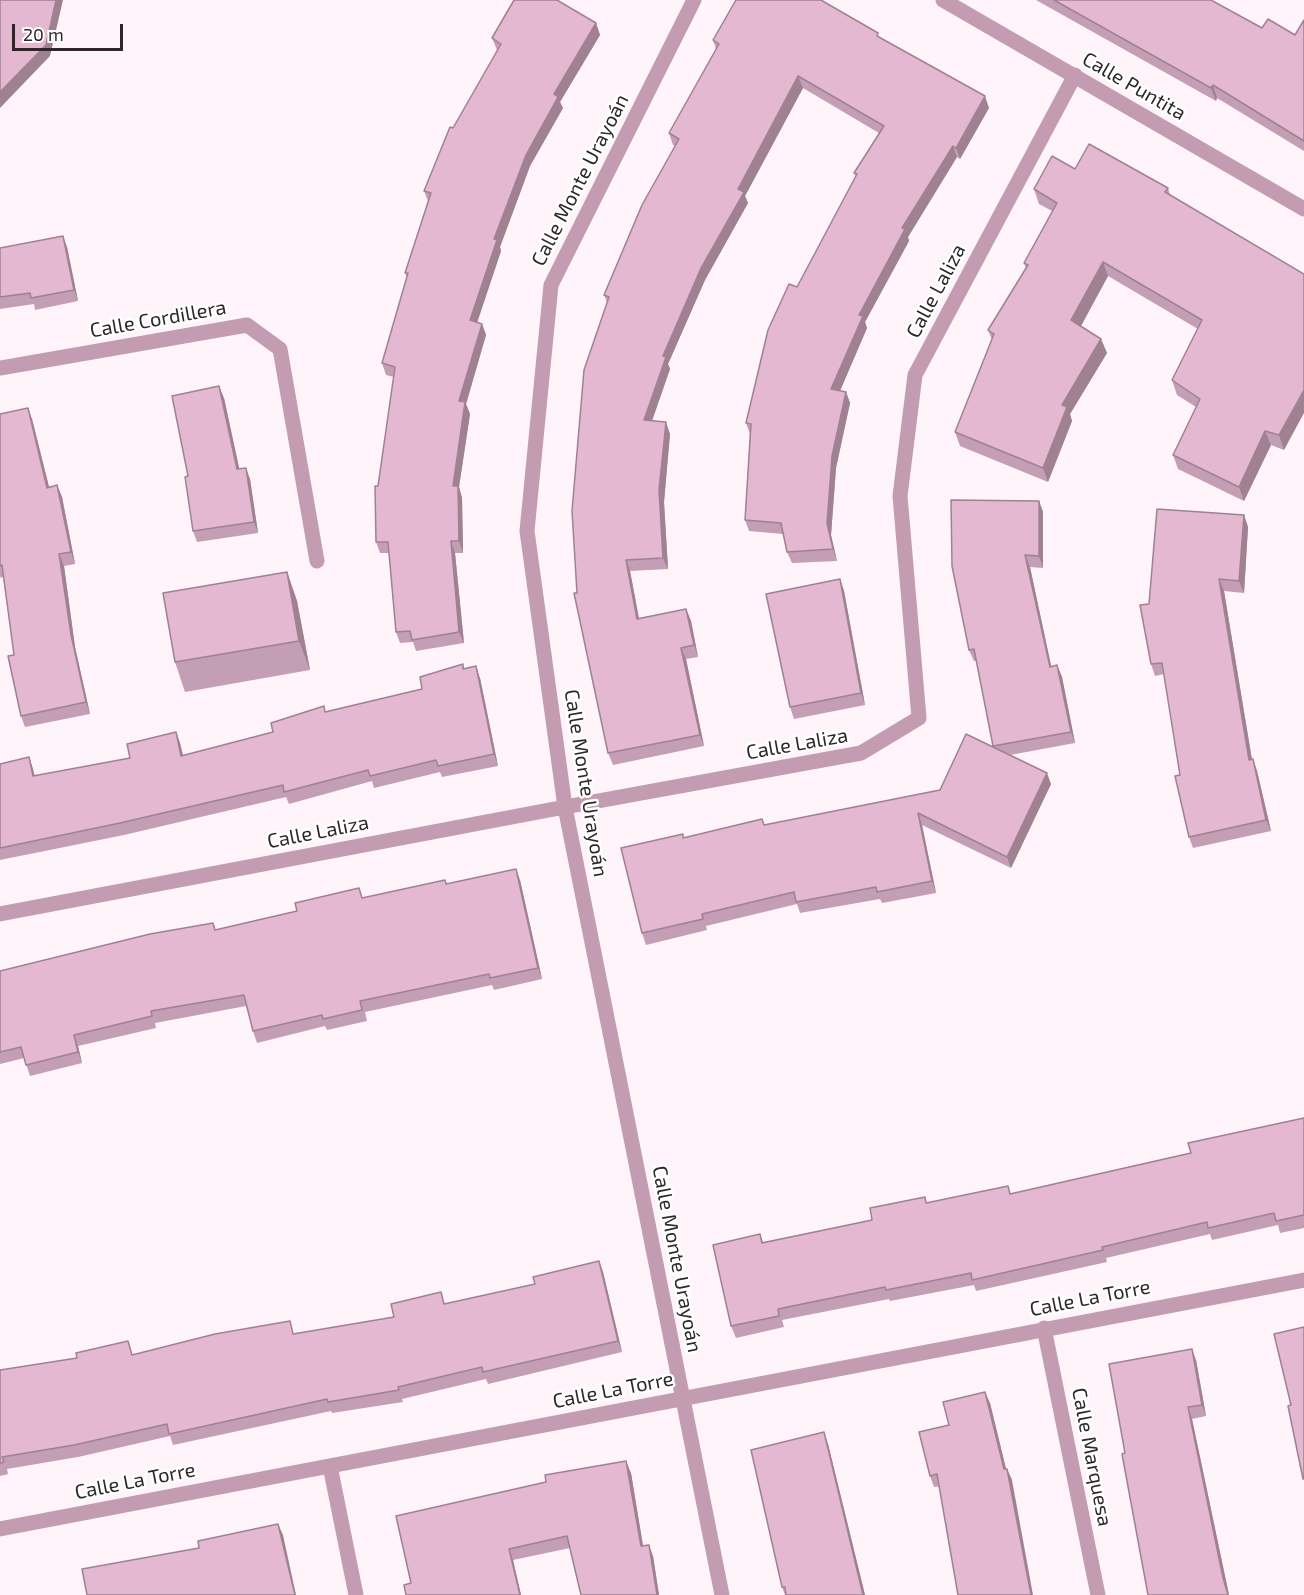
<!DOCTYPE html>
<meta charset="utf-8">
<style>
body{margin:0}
#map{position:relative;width:1304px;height:1595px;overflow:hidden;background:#fff4fa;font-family:"Exo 2",sans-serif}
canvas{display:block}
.scale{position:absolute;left:12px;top:24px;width:111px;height:27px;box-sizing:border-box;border:3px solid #2c282a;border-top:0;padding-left:8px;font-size:18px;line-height:21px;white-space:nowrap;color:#2c282a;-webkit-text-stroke:4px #fff;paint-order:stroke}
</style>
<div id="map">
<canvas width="1304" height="1595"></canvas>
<div class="scale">20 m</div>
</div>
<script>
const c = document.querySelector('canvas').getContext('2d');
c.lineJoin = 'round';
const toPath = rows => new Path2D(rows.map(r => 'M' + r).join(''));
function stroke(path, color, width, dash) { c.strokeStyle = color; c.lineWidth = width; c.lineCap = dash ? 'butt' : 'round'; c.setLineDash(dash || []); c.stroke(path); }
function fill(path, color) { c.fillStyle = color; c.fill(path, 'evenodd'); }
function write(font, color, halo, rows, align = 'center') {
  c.font = font + ' "Exo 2",sans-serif'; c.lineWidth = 5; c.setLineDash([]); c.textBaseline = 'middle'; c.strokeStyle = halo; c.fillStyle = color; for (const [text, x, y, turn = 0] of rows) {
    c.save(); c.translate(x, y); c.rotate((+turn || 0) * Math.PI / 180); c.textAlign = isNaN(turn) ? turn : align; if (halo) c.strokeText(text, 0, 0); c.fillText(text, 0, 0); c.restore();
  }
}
stroke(toPath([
 [694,0,551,285,527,531,565,807,722,1595],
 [943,0,1304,209],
 [0,368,247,325,280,349,317,561],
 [0,914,565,807,861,753,919,718,900,496,915,375,1075,75],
 [1044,1328,1098,1595],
 [330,1466,356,1595],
 [0,1529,1304,1280]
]), '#c39cb2', 15);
fill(toPath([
 [1036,0,1211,0,1262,28,1295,35,1304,20,1304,151,1217,98,1216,101],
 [596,23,600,35,560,102,563,108,530,166,500,247,501,251,477,322,482,324,486,335,466,404,470,414,459,487,462,498,463,553,455,553,464,643,416,651,413,642,400,643,396,632,389,553,380,553,376,542,378,486,394,377,386,375,382,363,407,277,405,273,428,201,424,191,497,50,492,38],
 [879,37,989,108,960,159,957,157,908,237,909,241,865,322,867,328,840,391,846,392,850,403,836,468,831,535,837,561,792,563,787,552,783,534,749,531,745,520,750,434,746,423,797,287,856,177,854,173,879,133,803,88,745,196,748,203,705,280,668,364,670,369,652,421,670,434,664,502,668,569,630,571,639,618,686,609,691,621,698,657,686,659,704,746,613,765,608,753,577,593,607,302,604,295,675,146,673,145,669,133,716,49,713,40],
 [1075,169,1168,188,1170,195,1304,274,1284,450,1271,445,1244,501,1178,469,1173,455,1196,407,1177,395,1172,380,1198,329,1108,276,1081,326,1101,339,1107,353,1070,414,1072,421,1048,482,960,446,955,432,992,340,988,330,1026,268,1024,263,1052,211,1039,204,1034,189],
 [67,247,78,301,35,310,34,304,0,309,0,248],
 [224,398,239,469,250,479,258,533,197,542,193,531,188,476],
 [0,414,32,419,49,487,57,485,62,497,75,564,64,566,75,647,90,714,25,727,21,716,14,655,3,577,1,578,0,576],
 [1039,501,1043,512,1043,568,1030,567,1051,667,1057,665,1062,677,1075,743,1010,755,1051,784,1011,868,922,825,936,893,882,903,880,899,800,913,797,904,706,926,707,930,646,945,642,933,684,838,764,825,940,790,994,748,976,661,974,661,969,650],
 [1244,515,1248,527,1244,593,1224,591,1252,760,1253,759,1257,771,1271,831,1193,848,1189,837,1164,674,1155,676,1151,664,1149,604],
 [287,572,297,601,310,670,185,692,175,662],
 [840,579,844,591,865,705,794,719,790,707],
 [463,664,464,668,480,678,498,766,442,777,440,772,374,788,372,781,289,804,286,797,124,835,0,860,0,764,29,757,35,776,130,758,176,732,180,743,183,756,273,732,326,712,422,689],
 [520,880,542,979,494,990,492,985,365,1012,367,1021,327,1030,325,1026,257,1043,253,1031,246,1006,155,1023,156,1028,78,1046,82,1063,30,1076,24,1058,0,1064,0,971,216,930,363,898,447,884],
 [1304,1118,1304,1228,1280,1233,1278,1225,1212,1240,1210,1234,1106,1258,1107,1262,976,1291,974,1285,890,1301,889,1299,782,1320,784,1327,736,1338,731,1326,760,1234,763,1242,872,1220,925,1197,927,1203,1011,1194,1191,1153],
 [599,1261,603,1272,622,1352,488,1384,486,1379,402,1399,403,1402,332,1413,331,1411,173,1445,170,1436,78,1457,7,1469,8,1474,0,1476,0,1370,133,1355,294,1334,394,1317,445,1304,535,1284],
 [1196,1360,1206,1416,1192,1419,1229,1595,1148,1595,1125,1453],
 [990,1403,1006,1469,1007,1469,1012,1480,934,1487,930,1476,949,1425],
 [828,1444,865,1595,785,1595,782,1587],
 [631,1473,643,1546,653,1556,659,1595,581,1595,570,1548,513,1560,521,1595,406,1595]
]), '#c49eb4');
fill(toPath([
 [56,0,63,0,50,56,0,108,0,92],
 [596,23,600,35,560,102,563,108,530,166,500,247,501,251,474,332,470,320,494,239,526,155,554,94],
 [798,76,803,88,745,196,748,203,705,280,668,364,670,369,648,432,644,420,663,356,701,268,738,189],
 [1213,85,1217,98,1216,101,1211,88],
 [985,96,989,108,960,159,956,148],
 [953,146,957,157,908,237,909,241,865,322,867,328,836,400,831,389,859,315,902,228],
 [63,236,67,247,78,301,74,290],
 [1103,262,1108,276,1076,335,1071,320],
 [482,324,486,335,466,404,470,414,459,487,462,498,463,553,459,541,453,486,459,401],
 [1101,339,1107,353,1070,414,1072,421,1048,482,1043,468,1062,405],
 [219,386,224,398,242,481,237,469],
 [1304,390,1304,413,1284,450,1279,435],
 [846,392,850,403,836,468,831,535,837,561,833,549,827,523,832,456],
 [28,408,32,419,52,499,47,488],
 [666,422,670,434,664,502,668,569,663,558,659,490],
 [1265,431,1271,445,1244,501,1239,487],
 [246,468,250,479,258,533,254,522],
 [57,485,62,497,75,564,71,552],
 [1039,501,1043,512,1043,568,1039,556],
 [1244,515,1248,527,1244,593,1239,581],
 [451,541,455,553,464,643,459,632],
 [59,554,64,566,75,647,90,714,86,702,71,635],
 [1025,555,1030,567,1054,679,1050,667],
 [626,560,630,571,641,630,637,619],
 [287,572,297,601,310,670,299,641],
 [840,579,844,591,865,705,861,693],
 [1219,579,1224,591,1254,772,1249,760],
 [686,609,691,621,698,657,694,645],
 [681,648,686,659,704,746,700,735],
 [1057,665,1062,677,1075,743,1071,732],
 [476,666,480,678,498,766,494,754],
 [176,732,180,743,186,768,181,756],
 [29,757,33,769,37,788,33,776],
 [1253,759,1257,771,1271,831,1266,820],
 [1047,773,1051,784,1011,868,1007,857],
 [918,813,922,825,936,893,932,881],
 [516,869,520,880,542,979,538,968],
 [74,1035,78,1046,82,1063,78,1052],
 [599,1261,603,1272,622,1352,618,1341],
 [1192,1349,1196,1360,1206,1416,1202,1405],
 [985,1392,990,1403,1009,1481,1004,1469],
 [1188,1407,1192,1419,1229,1595,1223,1578],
 [824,1432,828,1444,865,1595,863,1595],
 [626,1461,631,1473,645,1558,641,1546],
 [1007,1469,1012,1480,1033,1595,1031,1595],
 [278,1524,283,1535,296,1595,295,1595],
 [649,1545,653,1556,659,1595,657,1595],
 [509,1549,513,1560,521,1595,520,1595]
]), '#a08192');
const building = toPath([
 [0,0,56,0,46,45,0,92,0,0],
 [514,0,557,0,596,23,554,94,558,97,526,155,494,239,497,240,470,320,482,324,459,401,465,402,453,486,458,486,459,541,451,541,459,632,412,640,410,631,396,632,388,542,376,542,375,486,378,486,395,367,382,363,408,273,405,273,431,193,424,191,450,127,453,128,501,44,492,38,514,0],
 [736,0,821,0,878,33,877,36,985,96,956,148,953,146,902,228,905,229,859,315,863,316,831,389,846,392,832,456,827,523,833,549,787,552,781,523,745,520,751,424,746,423,768,330,789,284,797,287,857,174,854,173,884,126,798,76,738,189,744,192,701,268,663,356,666,357,644,420,666,422,659,490,663,558,626,560,637,619,686,609,694,645,681,648,700,735,608,753,574,593,577,593,572,511,584,370,609,297,604,295,642,205,679,139,669,133,719,44,713,40,736,0],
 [1054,0,1211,0,1262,28,1268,19,1295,35,1304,20,1304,141,1213,85,1211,88,1054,0],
 [1089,144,1168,188,1165,192,1304,274,1304,390,1279,435,1265,431,1239,487,1173,455,1200,399,1172,380,1202,320,1103,262,1071,320,1101,339,1062,405,1067,407,1043,468,955,432,994,334,988,330,1028,265,1024,263,1057,203,1034,189,1052,156,1075,169,1089,144],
 [63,236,74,290,31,298,30,293,0,297,0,248,63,236],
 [219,386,237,469,246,468,254,522,193,531,185,477,188,476,172,396,219,386],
 [28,408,47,488,57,485,71,552,59,554,71,635,86,702,21,716,8,656,14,655,2,565,0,566,0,414,28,408],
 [951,500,1039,501,1039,556,1025,555,1050,667,1057,665,1071,732,993,746,974,649,969,650,952,566,951,500],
 [1157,509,1244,515,1239,581,1219,579,1249,760,1253,759,1266,820,1189,837,1175,776,1180,775,1162,663,1151,664,1140,605,1149,604,1157,509],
 [287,572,299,641,175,662,163,593,287,572],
 [840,579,861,693,790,707,766,594,840,579],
 [463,664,463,669,476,666,494,754,438,766,436,760,370,776,368,770,284,792,283,785,120,823,0,848,0,764,29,757,33,776,130,758,127,744,176,732,181,756,273,732,271,723,324,706,325,712,422,689,420,677,463,664],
 [966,734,1047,773,1007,857,918,813,932,881,877,892,876,887,796,902,794,892,702,914,703,919,642,933,621,848,683,834,683,838,762,819,764,825,940,790,966,734],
 [516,869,538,968,490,978,489,974,360,1001,362,1010,323,1019,322,1015,253,1031,244,995,151,1011,152,1016,74,1035,78,1052,26,1065,21,1047,0,1052,0,971,150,934,213,923,215,930,297,911,295,903,359,888,362,898,445,880,446,884,516,869],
 [1304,1118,1304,1215,1276,1221,1274,1213,1208,1228,1207,1222,1102,1247,1103,1250,972,1280,971,1273,886,1290,885,1287,778,1309,779,1316,731,1326,713,1245,760,1234,762,1243,872,1220,870,1208,925,1197,926,1203,1008,1186,1010,1194,1191,1153,1188,1143,1304,1118],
 [599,1261,618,1341,483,1372,482,1367,398,1387,399,1390,328,1402,327,1399,169,1434,167,1424,74,1445,2,1457,4,1462,0,1463,0,1370,77,1358,76,1353,128,1341,132,1355,215,1334,290,1321,293,1334,394,1317,391,1304,441,1292,444,1304,535,1284,533,1277,599,1261],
 [1304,1327,1304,1479,1303,1479,1288,1406,1291,1405,1274,1334,1304,1327],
 [1192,1349,1202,1405,1188,1407,1223,1578,1228,1595,1148,1595,1122,1454,1125,1453,1109,1364,1192,1349],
 [985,1392,1004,1469,1007,1469,1031,1595,958,1595,937,1474,930,1476,919,1432,949,1425,943,1402,985,1392],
 [824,1432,863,1595,786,1595,785,1587,782,1587,751,1450,824,1432],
 [626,1461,641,1546,649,1545,657,1595,581,1595,567,1536,509,1549,520,1595,406,1595,404,1585,411,1583,396,1516,546,1482,545,1475,626,1461],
 [278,1524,295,1595,87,1595,82,1569,199,1548,198,1541,278,1524]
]);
fill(building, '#e4b8d1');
stroke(building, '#a08192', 1.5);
write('20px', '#2c282a', '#fff', [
 ["Calle Puntita",1134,86,30],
 ["Calle Monte Urayoán",580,180,-63],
 ["Calle Laliza",936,291,-62],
 ["Calle Cordillera",158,319,-10],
 ["Calle Laliza",797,744,-10],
 ["Calle Monte Urayoán",586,783,81],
 ["Calle Laliza",318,832,-11],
 ["Calle Monte Urayoán",677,1259,79],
 ["Calle La Torre",1090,1298,-11],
 ["Calle La Torre",613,1390,-11],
 ["Calle Marquesa",1092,1457,79],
 ["Calle La Torre",135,1481,-11]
]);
</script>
